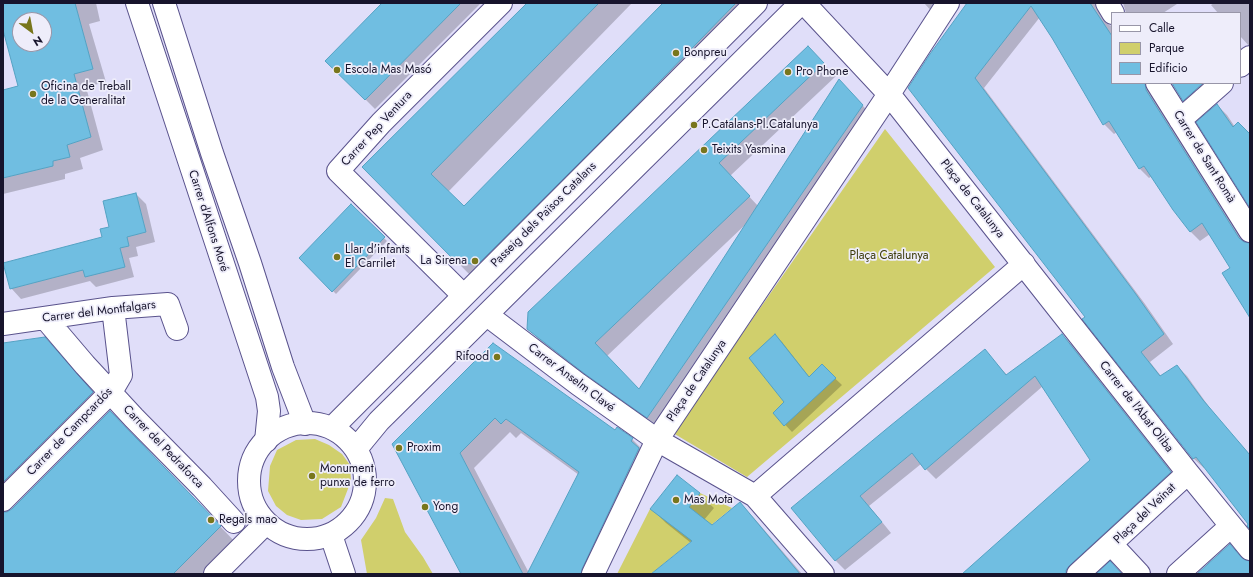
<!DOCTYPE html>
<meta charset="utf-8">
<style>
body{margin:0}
#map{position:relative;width:1253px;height:577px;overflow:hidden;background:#e0def9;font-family:Jost,sans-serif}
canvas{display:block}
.frame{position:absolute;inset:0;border:4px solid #17142c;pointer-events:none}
.legend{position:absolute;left:1111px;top:12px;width:130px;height:72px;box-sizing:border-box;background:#eeedfa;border:1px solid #9896a8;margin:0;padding:5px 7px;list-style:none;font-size:12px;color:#17142c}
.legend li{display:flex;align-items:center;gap:8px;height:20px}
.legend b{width:20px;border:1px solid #9896a8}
.north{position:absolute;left:12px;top:12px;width:40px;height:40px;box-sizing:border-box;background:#eeedfa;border:1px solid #9896a8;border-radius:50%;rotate:148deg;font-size:11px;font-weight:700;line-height:16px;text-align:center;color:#17142c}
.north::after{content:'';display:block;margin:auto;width:14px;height:18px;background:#78761c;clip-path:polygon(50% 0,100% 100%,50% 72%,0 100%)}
</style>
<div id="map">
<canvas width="1253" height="577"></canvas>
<div class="frame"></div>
<ul class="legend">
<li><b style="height:5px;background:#fff"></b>Calle</li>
<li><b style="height:11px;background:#d0cf6c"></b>Parque</li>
<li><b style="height:11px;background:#70bee1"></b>Edificio</li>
</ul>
<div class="north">N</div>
</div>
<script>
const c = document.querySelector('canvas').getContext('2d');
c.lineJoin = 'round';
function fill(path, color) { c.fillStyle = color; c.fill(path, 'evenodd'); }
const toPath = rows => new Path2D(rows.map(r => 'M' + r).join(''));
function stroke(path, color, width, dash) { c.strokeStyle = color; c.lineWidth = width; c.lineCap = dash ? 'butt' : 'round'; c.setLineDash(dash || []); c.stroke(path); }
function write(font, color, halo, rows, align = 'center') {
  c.font = font + ' Jost,sans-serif'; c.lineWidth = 3.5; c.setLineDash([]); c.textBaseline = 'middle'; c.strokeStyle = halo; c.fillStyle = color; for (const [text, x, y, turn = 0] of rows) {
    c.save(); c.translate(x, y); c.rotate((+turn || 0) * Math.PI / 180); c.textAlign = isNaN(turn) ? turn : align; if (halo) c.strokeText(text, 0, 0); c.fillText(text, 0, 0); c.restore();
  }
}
fill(toPath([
 [885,129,995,267,747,477,673,433],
 [315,439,329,445,342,454,350,465,351,481,341,507,322,519,301,520,287,515,276,506,268,491,270,466,277,450,296,440],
 [700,493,732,508,651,574,617,574,650,509,689,507],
 [385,498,393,499,405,532,423,557,433,574,367,574,361,540,376,518]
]), '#d0cf6c');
fill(toPath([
 [3,3,96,3,100,21,89,24,106,82,86,87,103,150,80,158,83,169,65,174,65,179,3,194,3,91,19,86,3,26],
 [20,20,44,20,44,44,20,44],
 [383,3,481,3,375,109,327,61],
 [529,3,632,3,448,192,464,208,664,3,759,3,759,14,641,135,495,282,473,278,363,167],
 [924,3,944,3,935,15],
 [968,3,1109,3,1106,20,1109,25,1112,26,1112,83,1159,83,1156,100,1246,243,1250,244,1250,312,1232,268,1210,234,1200,241,1190,231,1152,176,1149,178,1140,169,1117,132,1114,134,1104,124,1040,17,984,88,1145,304,1173,344,1150,362,1161,376,1177,366,1187,376,1212,411,1250,455,1250,528,1250,524,1205,467,1204,468,1194,459,1084,319,1087,317,909,88],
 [1123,3,1176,3,1177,4,1163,13,1126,13],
 [1214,3,1250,3,1250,47,1240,36,1240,13,1218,13,1211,5],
 [820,60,836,76,730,176,758,206,851,93,875,119,660,429,599,386,540,341,528,328],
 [746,224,639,390,607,356],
 [1173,83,1206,83,1193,110,1184,100],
 [1217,105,1227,115,1235,127,1250,135,1250,206],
 [136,194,146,204,155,242,136,247,138,256,129,258,134,277,96,287,90,281,21,299,11,288,103,238],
 [351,206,387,241,336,294,300,258],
 [775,335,782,342,810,378,822,366,842,385,792,432,774,413,785,402],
 [1062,335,1072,345,1180,482,1080,574,963,574,1092,460,1043,386,936,479,921,464,869,506,891,533,845,570,836,561,792,508,985,351,1007,375],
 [44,338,61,355,109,410,11,508,9,512,127,429,237,544,207,574,3,574,3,344],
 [493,344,615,432,617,428,632,439,647,454,601,574,462,574,393,444],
 [510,432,516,438,521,433,579,475,529,573,474,468],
 [699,494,714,508,704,520,712,526,740,503,754,518,802,574,653,574,691,543,666,523,652,509]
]), '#0003');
const building = toPath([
 [3,3,75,3,93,69,74,74,91,137,67,145,70,157,53,161,53,166,3,178,3,90,18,86,3,30,3,3],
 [20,20,44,20,44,44,20,44,20,20],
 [382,3,461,3,365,100,325,61,382,3],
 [527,3,599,3,431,174,464,206,663,3,736,3,624,118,477,265,455,261,362,167,527,3],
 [967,3,1090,3,1112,36,1112,83,1145,83,1146,90,1239,238,1244,242,1250,243,1250,318,1222,273,1230,268,1202,223,1190,232,1173,210,1144,166,1139,169,1109,121,1103,125,1052,38,1031,6,975,78,1135,293,1164,334,1141,352,1160,376,1177,365,1203,400,1250,455,1250,529,1247,526,1248,524,1196,457,1193,459,1082,319,1085,317,908,88,930,54,967,3],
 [808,46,824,63,719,163,750,196,595,343,639,389,839,79,863,105,647,418,585,374,527,329,528,312,808,46],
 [1172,83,1203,83,1183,101,1172,83],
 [1217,104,1233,127,1238,122,1250,134,1250,208,1196,122,1217,104],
 [136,193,146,232,127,237,129,246,120,248,125,267,85,277,83,270,10,289,3,263,102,237,100,229,109,227,103,201,136,193],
 [351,204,385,237,332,292,299,258,351,204],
 [775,334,809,377,822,364,836,378,784,426,773,413,784,402,749,358,775,334],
 [1062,334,1171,472,1070,565,1066,570,1066,574,962,574,1090,460,1035,376,925,470,912,453,860,496,882,522,835,561,791,508,890,426,985,349,1006,375,1062,334],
 [45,337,93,392,3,482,3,343,45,337],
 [493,343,615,430,617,427,633,438,631,441,639,448,582,569,581,574,527,574,579,472,506,419,501,424,495,418,460,453,523,574,461,574,392,444,493,343],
 [110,411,221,526,173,574,3,574,3,512,7,512,12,509,110,411],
 [677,475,700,493,689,507,712,525,740,502,800,574,651,574,692,541,650,509,677,475],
 [1230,544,1241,557,1245,560,1250,561,1250,574,1197,574,1230,544],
 [1110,561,1122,574,1096,574,1110,561]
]);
fill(building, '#70bee1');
stroke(building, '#54a2c3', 1);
const minor = toPath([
 [137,3,267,397,269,411,266,441],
 [164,3,212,153,250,263,283,367,305,424],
 [804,3,889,94,1188,473,1250,549],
 [948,3,889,94,657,440,755,496,1024,264],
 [1107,3,1113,13],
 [1240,66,1250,57],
 [1157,83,1250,231],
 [1180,120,1222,83],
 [463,295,338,171,381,123,501,3],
 [487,315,578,384,657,440,593,574],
 [45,318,85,365,134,418,202,487,234,522],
 [3,324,113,308,168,304,177,329],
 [755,496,823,574],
 [3,500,111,392,121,375,113,308],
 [331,535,344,574],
 [1111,544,1139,574],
 [1078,574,1188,473],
 [1178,574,1231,526]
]);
const major = toPath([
 '249 481a58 58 0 1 1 116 0a58 58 0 1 1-116 0Z',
 [332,428,756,3],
 [356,449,379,421,801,3],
 [215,574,266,523]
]);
stroke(minor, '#5a538d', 24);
stroke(major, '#5a538d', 24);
stroke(minor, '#fff', 22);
stroke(major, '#fff', 22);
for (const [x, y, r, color] of [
 [676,53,4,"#78761c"],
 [337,70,4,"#78761c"],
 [788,72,4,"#78761c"],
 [33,94,4,"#78761c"],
 [694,125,4,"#78761c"],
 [704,150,4,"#78761c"],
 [337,257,4,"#78761c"],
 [475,261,4,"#78761c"],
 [497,357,4,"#78761c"],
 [399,448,4,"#78761c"],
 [312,476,4,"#78761c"],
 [676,500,4,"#78761c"],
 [425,507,4,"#78761c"],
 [211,520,4,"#78761c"]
]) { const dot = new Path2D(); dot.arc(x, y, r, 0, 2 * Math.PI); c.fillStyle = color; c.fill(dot); stroke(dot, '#eeedfa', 1.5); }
write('12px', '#17142c', '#eeedfa', [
 ["Bonpreu",684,53],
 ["Escola Mas Masó",345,70],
 ["Pro Phone",796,72],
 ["Oficina de Treball",41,87],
 ["de la Generalitat",41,101],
 ["P.Catalans-Pl.Catalunya",702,125],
 ["Teixits Yasmina",712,150],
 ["Llar d'infants",345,250],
 ["El Carrilet",345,264],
 ["La Sirena",467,261,"right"],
 ["Rifood",489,357,"right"],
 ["Proxim",407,448],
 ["Monument",320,469],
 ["punxa de ferro",320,483],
 ["Mas Mota",684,500],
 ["Yong",433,507],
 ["Regals mao",219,520]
], 'left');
write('12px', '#17142c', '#eeedfa', [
 ["Carrer Pep Ventura",377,129,-47],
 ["Carrer de Sant Romà",1204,157,58],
 ["Plaça de Catalunya",972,199,52],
 ["Passeig dels Països Catalans",544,215,-45],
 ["Carrer d'Alfons Moré",208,221,72],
 ["Carrer del Montfalgars",99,312,-7],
 ["Carrer Anselm Clavé",571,378,37],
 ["Plaça de Catalunya",697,381,-56],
 ["Carrer de l'Abat Oliba",1136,407,52],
 ["Carrer de Campcardós",70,432,-46],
 ["Carrer del Pedraforca",163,447,46],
 ["Plaça del Veïnat",1145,514,-44]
]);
write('12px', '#3c3b0a', '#eeedfa', [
 ["Plaça Catalunya",889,256]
]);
</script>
